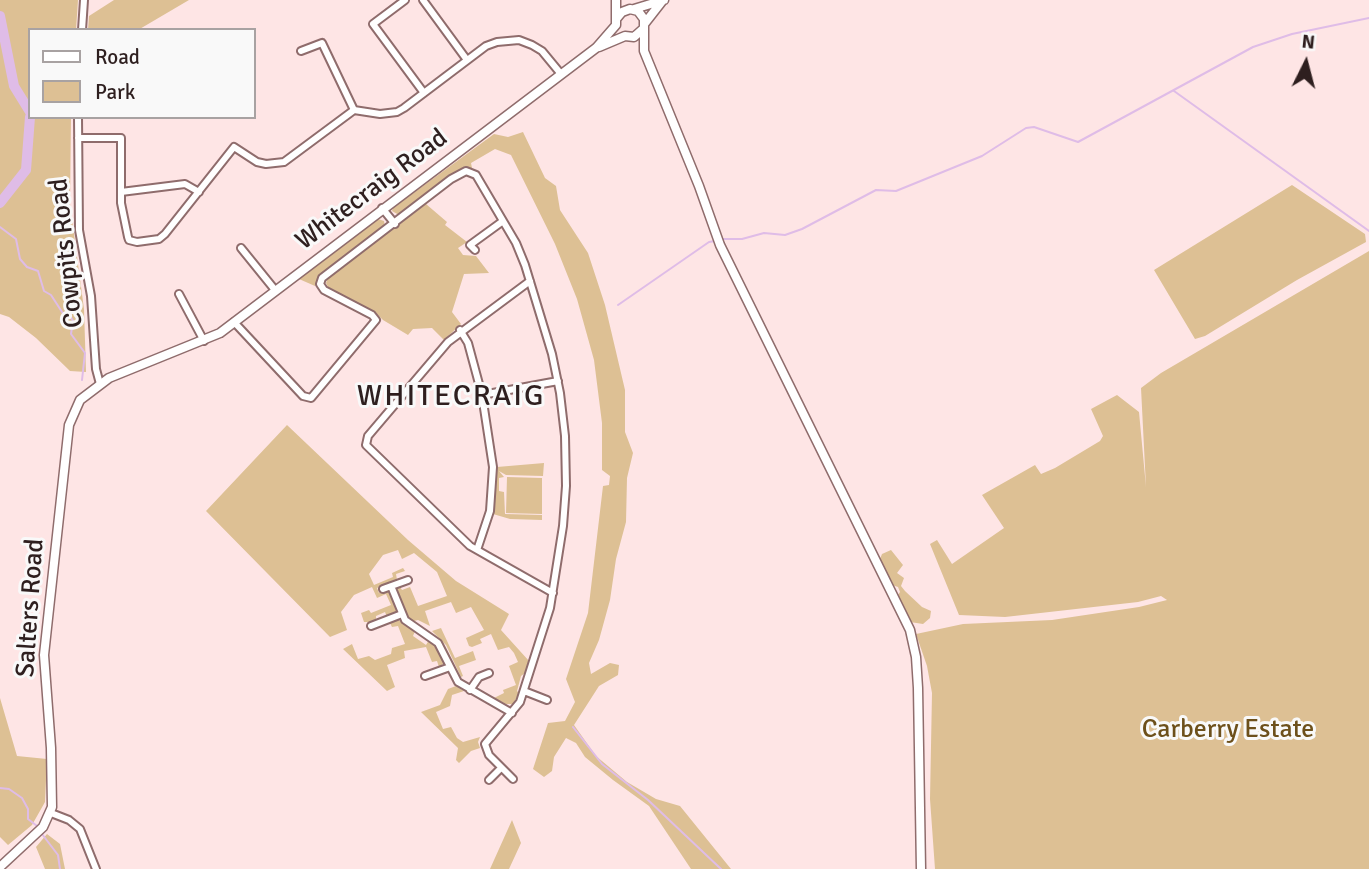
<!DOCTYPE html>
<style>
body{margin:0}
#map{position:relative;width:1369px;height:869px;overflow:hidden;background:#fee5e5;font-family:Signika,sans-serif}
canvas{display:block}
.legend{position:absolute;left:28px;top:28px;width:228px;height:91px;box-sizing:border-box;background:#f9f9f9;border:2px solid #a8a2a2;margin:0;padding:9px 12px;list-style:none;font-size:21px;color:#2e1f1f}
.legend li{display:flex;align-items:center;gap:14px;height:35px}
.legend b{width:35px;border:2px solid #a8a2a2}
.north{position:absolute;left:1271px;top:28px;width:70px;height:70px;-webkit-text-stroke:5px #f9f9f9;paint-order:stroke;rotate:6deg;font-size:19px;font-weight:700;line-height:28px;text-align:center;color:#2e1f1f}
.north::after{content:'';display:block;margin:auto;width:24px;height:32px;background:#2e1f1f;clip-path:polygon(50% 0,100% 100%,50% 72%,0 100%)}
</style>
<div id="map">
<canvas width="1369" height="869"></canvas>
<ul class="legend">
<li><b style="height:9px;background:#fff"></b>Road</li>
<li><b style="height:19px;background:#ddc094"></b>Park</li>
</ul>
<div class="north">N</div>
</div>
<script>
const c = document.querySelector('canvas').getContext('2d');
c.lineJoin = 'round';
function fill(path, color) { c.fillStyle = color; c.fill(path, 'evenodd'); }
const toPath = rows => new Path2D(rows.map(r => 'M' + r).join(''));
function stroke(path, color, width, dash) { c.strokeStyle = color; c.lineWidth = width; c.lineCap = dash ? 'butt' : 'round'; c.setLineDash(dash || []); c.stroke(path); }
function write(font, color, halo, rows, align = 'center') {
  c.font = font + ' Signika,sans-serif'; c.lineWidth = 6; c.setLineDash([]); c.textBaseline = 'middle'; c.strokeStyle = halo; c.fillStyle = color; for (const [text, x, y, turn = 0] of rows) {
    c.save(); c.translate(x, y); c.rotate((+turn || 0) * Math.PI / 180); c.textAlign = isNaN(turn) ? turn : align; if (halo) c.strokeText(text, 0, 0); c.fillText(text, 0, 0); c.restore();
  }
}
fill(toPath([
 [0,0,78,0,76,30,30,30,30,117,71,117,70,204,84,309,86,372,70,371,36,338,9,317,0,314],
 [114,0,189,0,138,30,88,30,89,16],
 [523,132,545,178,556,186,560,210,588,253,605,305,625,390,625,432,633,453,627,478,626,522,616,559,610,600,599,640,589,663,591,674,610,663,619,665,618,675,599,686,574,725,596,756,627,782,656,799,680,806,731,869,691,869,649,806,613,780,585,757,576,743,566,738,554,757,552,771,544,777,533,769,548,723,565,721,575,702,566,679,588,613,603,486,609,485,610,476,602,470,602,423,594,360,577,299,555,244,511,155,495,149,471,163,472,168,463,168,399,215,392,211,393,208,494,134,508,137],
 [1292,185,1365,234,1366,242,1297,280,1205,336,1195,339,1154,270],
 [426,204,447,222,445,225,467,242,458,248,463,255,476,256,489,273,464,274,452,312,461,324,444,340,432,328,413,329,408,335,383,320,375,312,328,287,326,283,328,278],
 [378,219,384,221,385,227,318,277,315,286,299,279],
 [1369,251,1369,869,935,869,930,799,932,693,927,666,916,634,963,624,1052,620,1139,607,1167,600,1161,596,1138,602,1005,617,959,615,930,544,937,540,952,564,1004,528,982,495,1035,465,1041,474,1055,468,1100,441,1103,436,1091,409,1117,395,1139,412,1146,487,1141,388,1161,373],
 [287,425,408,540,456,581,509,614,501,630,529,661,525,673,521,676,517,691,519,693,513,704,506,704,494,698,504,693,503,690,516,685,509,666,518,662,514,653,509,647,498,650,491,634,480,639,482,643,472,647,469,646,466,638,484,630,471,607,456,613,451,602,425,611,430,626,418,620,410,622,407,617,395,589,399,585,402,590,410,587,418,606,447,596,437,572,414,553,402,559,398,550,383,555,369,574,374,585,393,577,392,573,403,568,405,571,396,574,397,580,377,588,379,593,386,591,390,592,397,611,387,617,385,612,376,616,376,622,364,622,361,613,369,610,371,613,391,605,386,594,377,598,372,587,354,595,341,612,347,630,330,637,206,511],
 [544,463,543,476,506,475,499,471,504,477,499,478,499,491,504,492,505,514,542,515,542,520,510,519,493,514,497,467],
 [507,477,542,478,542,514,506,513],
 [891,550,903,565,897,573,904,578,901,586,905,591,922,607,931,611,930,618,923,624,910,622,898,595,900,592,898,587,892,585,880,559,882,554],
 [397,619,415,631,413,636,426,645,429,640,435,644,444,663,439,667,437,661,432,662,426,647,404,651,405,658,387,665,395,687,387,691,343,649,352,644,358,659,369,656,375,660,391,654,392,648,405,644,398,626,392,627,390,623],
 [441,628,455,658,473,651,476,660,459,666,463,676,461,677,446,645,432,631],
 [456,686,464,691,452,695,450,706,436,712,443,729,451,727,457,738,463,742,480,737,478,742,480,748,471,751,459,763,456,760,458,748,421,712,440,705,448,689],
 [0,698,17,756,47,759,45,802,32,825,8,845,0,837],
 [512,820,521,843,509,869,490,869],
 [47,834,60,844,65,869,45,869,36,847]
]), '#ddc094');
stroke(toPath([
 [1174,91,1369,231],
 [0,227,16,239,20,259,27,267,38,271,44,291,51,295,64,315,70,316,73,321,71,334,85,353,82,380],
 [721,239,742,239,764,233,785,235,802,229,876,190,896,191,982,156,1026,128,1034,127,1078,142,1253,47,1292,34,1369,18],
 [618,305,709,242,715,241],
 [573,727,602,764,648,800,721,869],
 [0,788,9,789,22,798,28,809,28,819,37,826],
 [42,834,58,855,60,869]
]), '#dfbce7', 2);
stroke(toPath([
 [0,16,14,86,30,112],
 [0,203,26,170,30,117]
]), '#dfbce7', 10);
const minor = toPath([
 [405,0,373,24,424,93],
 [423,0,467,60],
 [82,30,84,0],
 [301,51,322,43,354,110],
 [78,117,79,230,91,296,96,369,100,384],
 [78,138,121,138,121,203,128,237,129,240,137,242,159,239,165,234,234,147,257,162,266,164,284,162,354,110,380,114,397,112,404,108,486,46,497,42,519,40,532,45,542,51,561,74],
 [121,192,185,184,199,192],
 [382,208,395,224],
 [241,248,275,290],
 [475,250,470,245,503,221],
 [530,281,448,342,368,436,366,445,470,546,553,593],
 [179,294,204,341],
 [234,322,303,396,311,398,376,320,372,315,324,290,320,284,322,278,451,179,466,171,476,175,516,243,525,265,552,354,560,393,565,436,566,486,563,526,550,608,520,702,485,744,489,755,513,779],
 [460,330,468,343,482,395,493,467,490,511,477,550],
 [482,395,558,381],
 [391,586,405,620,438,643,458,682,512,713],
 [383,589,408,580],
 [371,626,402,614],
 [425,676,450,667],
 [470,690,479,677,489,673],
 [524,691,547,700],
 [489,780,501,768],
 [51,813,69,820,80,829,96,869]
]);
const major = toPath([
 [634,9,664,0],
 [617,18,622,12,630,9,638,11,644,19,644,51,699,186,720,245,910,630,916,657,918,688,921,869],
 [645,23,663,0],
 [599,47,625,36,634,37,643,29],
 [0,867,43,827,52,807,51,748,44,655,69,425,80,400,109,378,220,333,596,48,616,25,616,0]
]);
stroke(minor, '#8f6c6c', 10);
stroke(major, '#8f6c6c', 11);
stroke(minor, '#fff', 6);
stroke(major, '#fff', 8);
write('26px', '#2e1f1f', '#f9f9f9', [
 ["Whitecraig Road",372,190,-37],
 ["Cowpits Road",67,253,-96],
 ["Salters Road",31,608,-86]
]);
write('26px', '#6d501b', '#f9f9f9', [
 ["Carberry Estate",1228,730]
]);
c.letterSpacing = '2px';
write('30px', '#2e1f1f', '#f9f9f9', [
 ["WHITECRAIG",451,397]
]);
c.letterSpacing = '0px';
</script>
